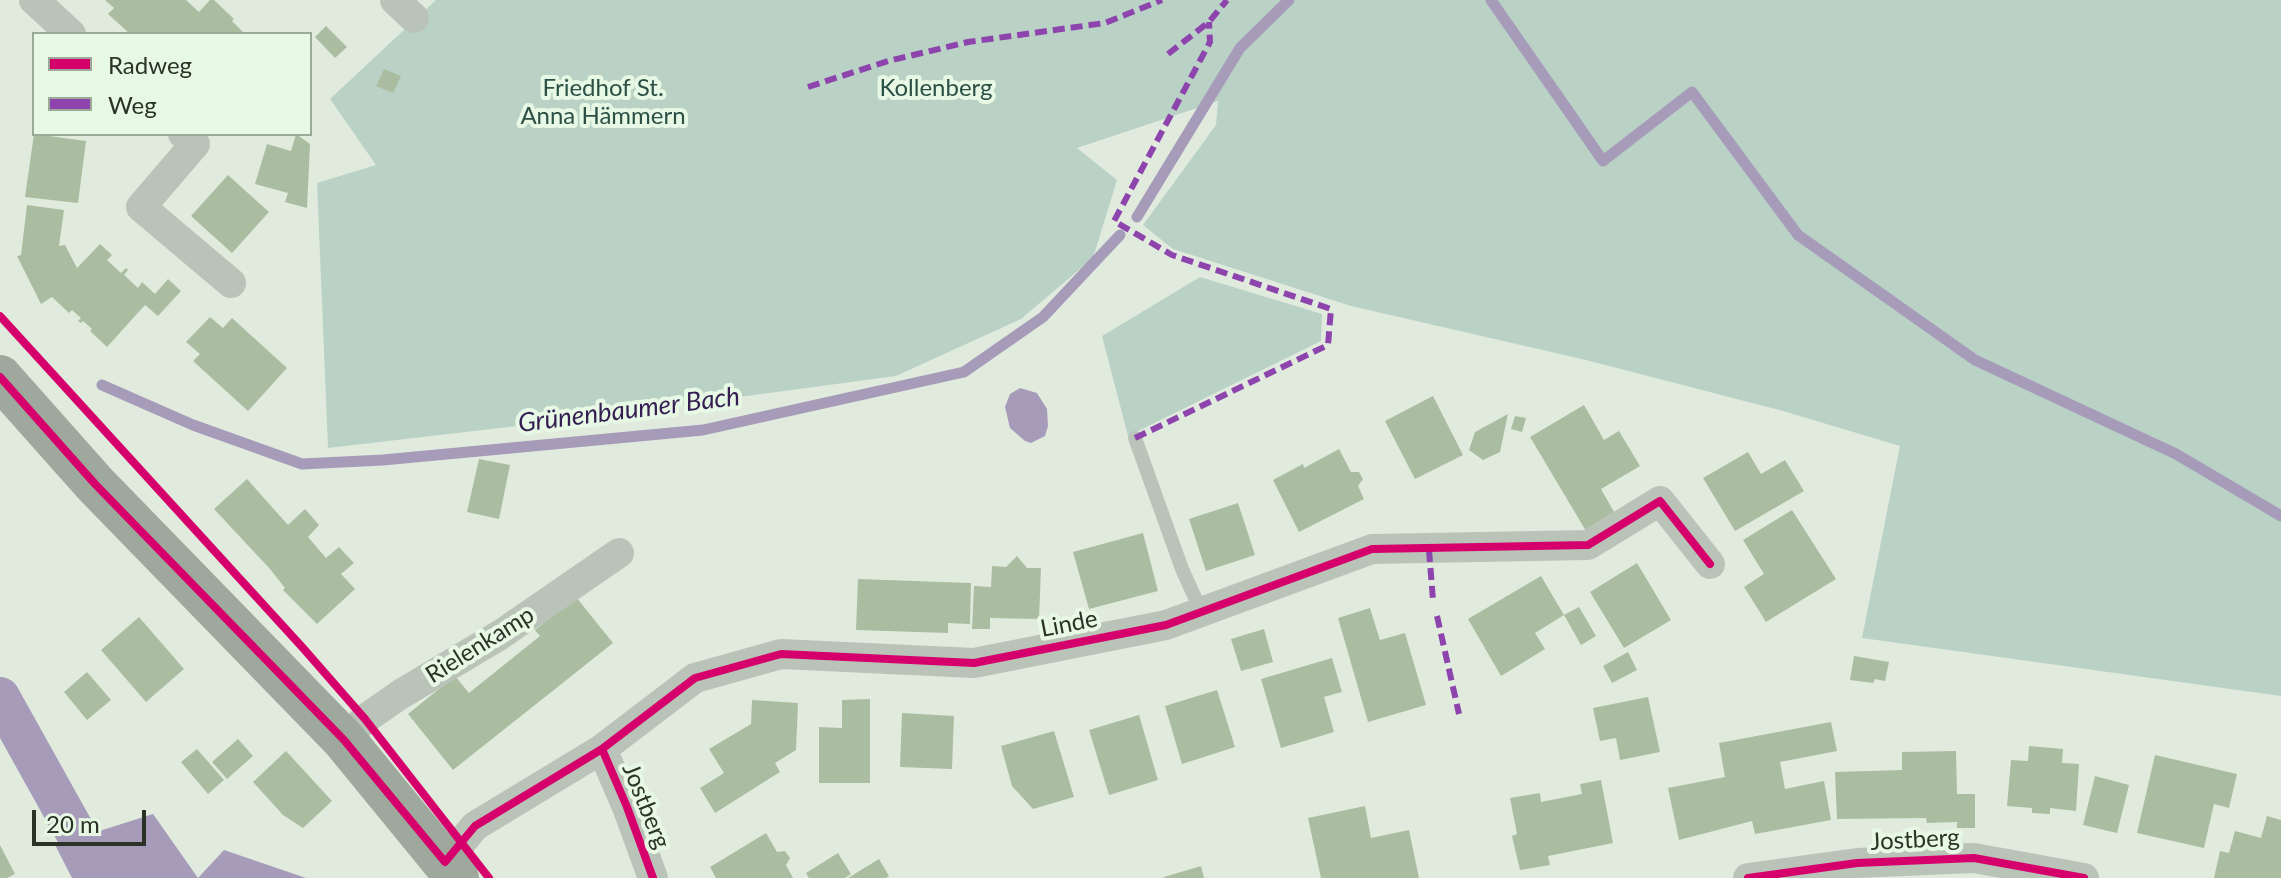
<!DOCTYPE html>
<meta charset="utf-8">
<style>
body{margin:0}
#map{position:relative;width:2281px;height:878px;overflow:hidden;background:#e0ebde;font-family:Lato,sans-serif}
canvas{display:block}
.legend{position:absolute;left:32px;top:32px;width:280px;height:104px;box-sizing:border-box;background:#e7f8e5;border:2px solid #9ca999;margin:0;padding:10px 14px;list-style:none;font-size:24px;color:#2b3326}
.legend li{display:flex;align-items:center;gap:16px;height:40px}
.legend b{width:40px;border:2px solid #9ca999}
.scale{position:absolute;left:32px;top:810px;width:114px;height:36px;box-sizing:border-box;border:4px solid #2b3326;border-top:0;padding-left:10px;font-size:24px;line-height:28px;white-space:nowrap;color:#2b3326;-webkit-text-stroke:6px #e7f8e5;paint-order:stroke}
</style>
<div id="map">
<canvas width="2281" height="878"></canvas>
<ul class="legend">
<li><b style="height:10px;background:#d6006c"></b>Radweg</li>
<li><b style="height:10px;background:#8e44ad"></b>Weg</li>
</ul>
<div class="scale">20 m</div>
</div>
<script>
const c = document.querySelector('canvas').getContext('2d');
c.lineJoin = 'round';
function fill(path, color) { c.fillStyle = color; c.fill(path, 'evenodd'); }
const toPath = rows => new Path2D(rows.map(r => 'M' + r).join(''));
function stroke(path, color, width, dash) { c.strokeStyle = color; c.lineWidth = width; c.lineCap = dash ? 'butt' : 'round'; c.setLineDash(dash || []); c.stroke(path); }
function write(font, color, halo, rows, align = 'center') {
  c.font = font + ' Lato,sans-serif'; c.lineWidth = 8; c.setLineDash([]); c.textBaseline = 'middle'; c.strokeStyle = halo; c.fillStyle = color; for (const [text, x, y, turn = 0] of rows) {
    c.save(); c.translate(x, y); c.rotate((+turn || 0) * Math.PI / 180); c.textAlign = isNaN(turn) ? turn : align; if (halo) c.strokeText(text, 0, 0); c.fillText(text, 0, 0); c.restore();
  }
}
fill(toPath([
 [436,0,2281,0,2281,696,1862,638,1900,446,1783,411,1586,360,1351,306,1173,249,1143,225,1216,125,1218,101,1077,148,1117,180,1093,258,1021,319,896,376,560,421,328,448,317,183,376,165,330,99],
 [1200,277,1322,314,1321,341,1128,436,1102,336]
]), '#bad2c6');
fill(toPath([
 [1020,388,1037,393,1047,409,1048,426,1045,436,1031,443,1025,441,1010,428,1005,407,1010,394],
 [153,814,198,878,224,850,306,878,72,878,55,845]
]), '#a69cba');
stroke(toPath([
 [1491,0,1603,161,1692,92,1798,235,1975,360,2176,454,2281,516],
 [1137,217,1240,48,1289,0],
 [102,385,193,425,302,464,383,460,703,430,964,372,1043,317,1120,235]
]), '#a69cba', 11);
stroke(toPath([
 [0,697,78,837,107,878]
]), '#a69cba', 40);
fill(toPath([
 [105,0,186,0,199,12,210,0,214,0,234,19,232,21,245,34,130,34,108,14,114,8],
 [326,26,347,47,335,58,315,37],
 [384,69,401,76,393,93,376,86],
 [34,134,86,141,78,203,25,197],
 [296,134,310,144,307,208,285,202,288,193,255,184,267,144,291,151],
 [228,175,269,212,232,253,191,216],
 [27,205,64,210,59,246,65,245,77,268,100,244,112,255,107,260,121,273,126,268,128,270,124,275,138,288,142,282,155,294,168,279,181,291,158,316,145,305,107,347,90,331,92,329,83,321,81,323,78,321,81,318,72,310,69,313,52,297,41,304,17,256,21,255],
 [210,317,223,328,232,318,287,368,248,411,193,361,200,354,186,342],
 [1433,396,1463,455,1415,479,1385,421],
 [1584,405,1604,440,1619,431,1640,466,1601,489,1618,519,1589,536,1530,437],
 [1508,414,1500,452,1483,460,1469,450,1475,432],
 [1515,416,1526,418,1522,432,1511,429],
 [1339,449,1351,472,1359,472,1363,479,1358,486,1364,499,1299,532,1273,480,1303,464,1304,468],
 [1748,452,1761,474,1785,460,1804,491,1735,531,1703,478],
 [479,459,510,465,499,519,467,512],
 [247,479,288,525,305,509,319,525,308,537,326,558,339,547,354,563,341,574,355,589,317,624,283,590,285,588,270,569,214,509],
 [1238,503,1255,555,1206,571,1189,519],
 [1792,510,1836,579,1766,622,1744,587,1764,574,1743,540],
 [1143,533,1158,591,1089,609,1073,552],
 [1017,556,1027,568,1041,568,1039,619,990,618,990,629,972,629,974,586,991,587,992,566,1006,567],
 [1637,563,1671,620,1624,648,1590,592],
 [1541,576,1564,615,1579,607,1596,636,1581,645,1564,615,1535,633,1545,649,1501,676,1468,619],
 [858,579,971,583,970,624,948,623,948,633,856,630],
 [576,597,613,643,453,770,408,714,455,676,469,693,540,636,535,630],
 [1370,608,1380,640,1405,633,1426,705,1368,722,1338,618],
 [139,617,184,669,146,702,101,650],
 [1264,629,1273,662,1241,671,1231,639],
 [1628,652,1637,670,1612,683,1603,666],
 [1854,656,1889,662,1885,681,1875,679,1873,683,1850,680],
 [1332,658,1342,692,1324,697,1334,732,1281,748,1261,679],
 [87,672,111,700,87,720,64,692],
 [1217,690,1235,747,1182,764,1165,706],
 [1648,697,1660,752,1620,760,1616,738,1600,741,1593,708],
 [870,699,870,783,819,783,819,727,842,728,842,700],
 [752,700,798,703,796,750,775,763,780,772,715,813,700,788,724,773,709,749,751,724],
 [902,713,954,716,952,769,900,767],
 [1139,715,1158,780,1109,795,1089,730],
 [1831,722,1837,751,1780,762,1785,789,1824,781,1831,820,1755,834,1752,821,1679,840,1668,788,1725,777,1719,743],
 [1054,731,1074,797,1033,809,1012,786,1001,746],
 [238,739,253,756,227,779,212,762],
 [2029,746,2063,749,2062,763,2079,764,2076,811,2050,808,2050,814,2032,813,2032,808,2007,806,2011,760,2028,761],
 [197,749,224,780,208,794,181,762],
 [286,751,332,801,303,828,283,815,253,782],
 [1956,751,1957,794,1975,794,1975,828,1957,828,1957,822,1927,823,1926,818,1837,819,1835,772,1902,770,1902,752],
 [2155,755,2237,774,2229,808,2214,804,2204,848,2137,833],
 [2095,776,2129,785,2117,833,2083,825],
 [1601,780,1613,843,1548,856,1550,865,1520,870,1512,836,1517,834,1510,798,1540,793,1541,802,1582,794,1580,784],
 [1365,806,1371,838,1409,830,1419,878,1321,878,1308,818],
 [2267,816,2281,820,2281,878,2214,878,2220,851,2229,853,2235,831,2261,838],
 [766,833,777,852,785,851,790,858,786,865,793,878,716,878,710,867],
 [0,845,15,874,7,878,0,878],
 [838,853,851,874,845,878,809,878,806,873],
 [879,859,889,876,886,878,848,878],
 [1201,866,1204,878,1164,878,1164,877]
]), '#abbda0');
stroke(toPath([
 [1135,438,1182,569,1202,613]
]), '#bac3b8', 14);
stroke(toPath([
 [34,0,71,34],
 [395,0,414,18],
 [183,134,195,144,141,207,231,283],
 [344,740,365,719,401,694,500,635,619,553],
 [602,749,627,807,653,878],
 [445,862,475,826,602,749,695,678,781,654,974,663,1166,625,1372,549,1588,545,1660,501,1710,564],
 [1748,878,1857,863,1974,858,2084,878]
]), '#bac3b8', 30);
stroke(toPath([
 [0,377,95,484,344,740,457,878]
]), '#9fa89d', 44);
stroke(toPath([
 [1168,54,1209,22,1227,0],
 [808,87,888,61,968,42,1105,23,1162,0],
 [1135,438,1328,345,1331,309,1172,255,1114,221,1210,42,1209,22],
 [1429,550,1433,600],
 [1437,616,1459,714]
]), '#8e44ad', 6, [12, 6]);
stroke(toPath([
 [0,316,303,648,365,719,489,878],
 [0,377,95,484,344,740,445,862,475,826,602,749,695,678,781,654,974,663,1166,625,1372,549,1588,545,1660,501,1710,564],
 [602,749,627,807,653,878],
 [1748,878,1857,863,1974,858,2084,878]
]), '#d6006c', 8);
write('24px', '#2c5046', '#e7f8e5', [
 ["Friedhof St.",603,88],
 ["Anna Hämmern",603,116],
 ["Kollenberg",936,88]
]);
write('24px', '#2b3326', '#e7f8e5', [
 ["Linde",1069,624,-11],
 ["Rielenkamp",480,645,-32],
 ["Jostberg",646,806,68],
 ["Jostberg",1915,840,-3]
]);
write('italic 26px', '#341e52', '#e7f8e5', [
 ["Grünenbaumer Bach",629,410,-7]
]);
</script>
